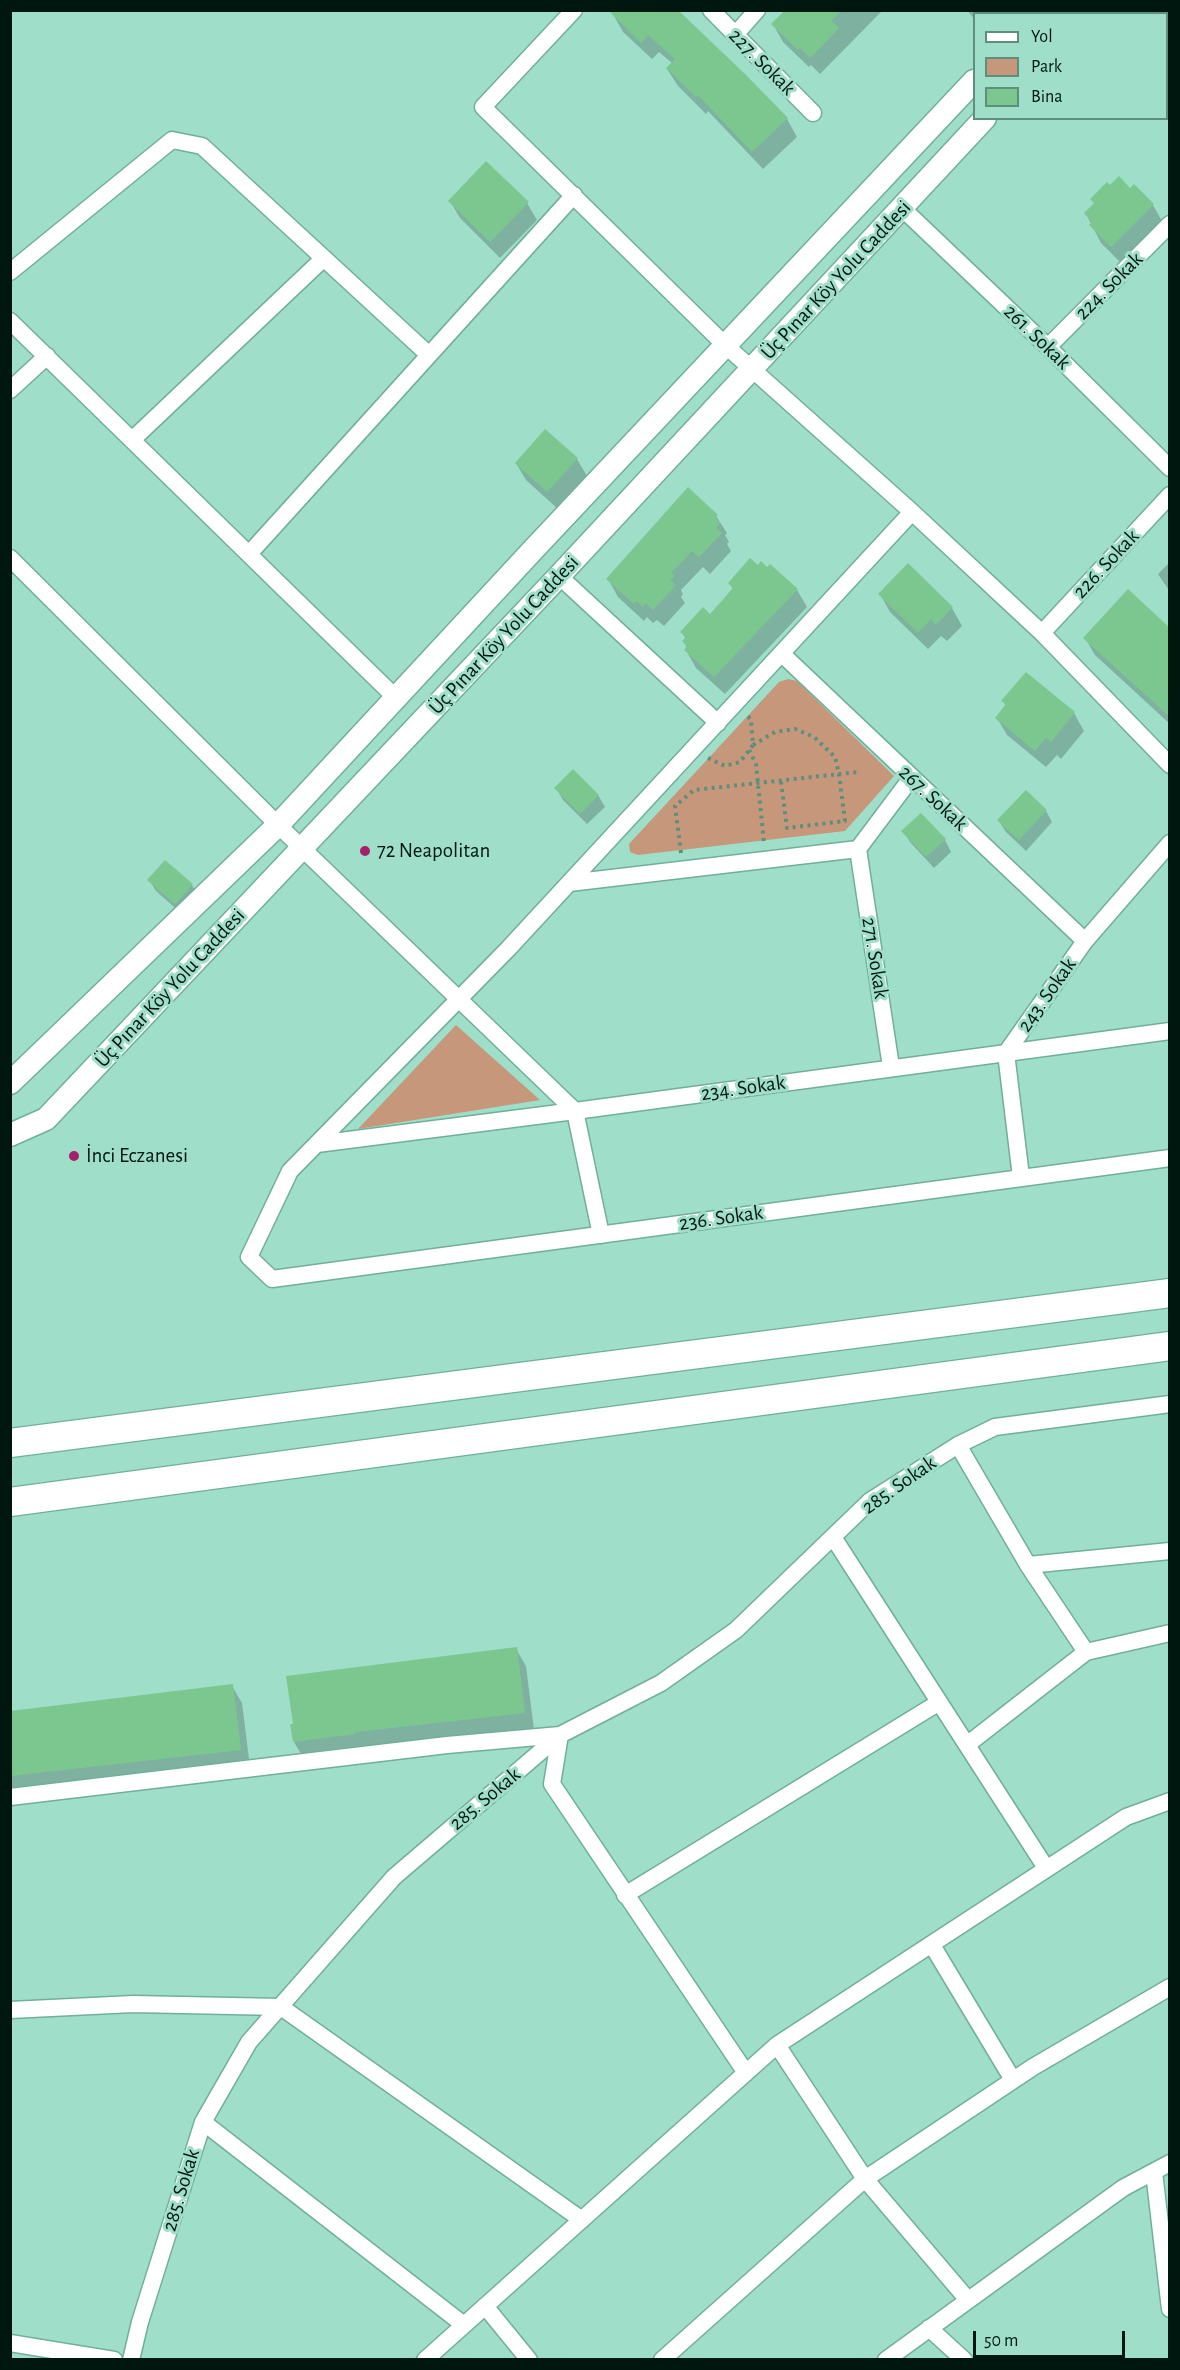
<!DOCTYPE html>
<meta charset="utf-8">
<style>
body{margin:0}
#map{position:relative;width:1180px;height:2370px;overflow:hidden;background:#9fdec9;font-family:"Alegreya Sans",sans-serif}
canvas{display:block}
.frame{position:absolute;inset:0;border:12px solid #001710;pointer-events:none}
.legend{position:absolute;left:973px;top:12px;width:195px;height:108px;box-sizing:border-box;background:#9fdec9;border:2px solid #5f8e7f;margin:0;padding:8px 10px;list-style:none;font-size:18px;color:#001710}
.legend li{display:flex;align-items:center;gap:12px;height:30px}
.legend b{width:30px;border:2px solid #5f8e7f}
.scale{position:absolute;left:973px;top:2331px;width:152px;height:27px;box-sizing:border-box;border:3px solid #001710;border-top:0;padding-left:8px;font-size:18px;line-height:21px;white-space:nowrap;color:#001710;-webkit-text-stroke:4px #9fdec9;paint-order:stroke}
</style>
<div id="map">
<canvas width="1180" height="2370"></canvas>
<div class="frame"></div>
<ul class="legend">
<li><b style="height:8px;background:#fff"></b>Yol</li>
<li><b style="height:16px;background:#c6977b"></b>Park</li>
<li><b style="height:16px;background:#7cc790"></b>Bina</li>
</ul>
<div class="scale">50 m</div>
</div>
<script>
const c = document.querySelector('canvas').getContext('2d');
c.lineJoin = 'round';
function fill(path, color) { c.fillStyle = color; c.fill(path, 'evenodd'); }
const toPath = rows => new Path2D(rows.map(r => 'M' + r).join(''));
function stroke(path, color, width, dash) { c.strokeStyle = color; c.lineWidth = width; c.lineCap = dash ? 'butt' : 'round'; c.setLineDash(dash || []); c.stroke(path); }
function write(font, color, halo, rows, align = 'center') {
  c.font = font + ' "Alegreya Sans",sans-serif'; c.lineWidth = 6; c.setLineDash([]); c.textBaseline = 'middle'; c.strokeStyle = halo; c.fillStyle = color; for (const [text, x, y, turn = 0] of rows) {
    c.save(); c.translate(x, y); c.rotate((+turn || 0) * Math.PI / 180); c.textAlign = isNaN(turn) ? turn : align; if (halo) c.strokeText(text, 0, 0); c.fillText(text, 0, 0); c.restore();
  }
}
fill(toPath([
 [788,679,797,681,894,776,845,831,638,855,630,852,629,844,779,682],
 [456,1025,540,1100,358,1129]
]), '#c6977b');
fill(toPath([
 [616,10,787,119,797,137,763,169,708,111,706,114,678,86,667,69,672,63,659,52,652,59,623,32,613,14],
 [787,10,883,10,820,74,811,65,809,67,783,42,773,24],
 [967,10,1033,10,1030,14,974,14,974,19],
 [1144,10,1170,10,1170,18,1166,23,1166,14,1148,14],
 [1134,186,1153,205,1163,223,1122,264,1101,243,1086,214,1095,205,1092,199,1110,187,1130,190],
 [450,201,527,203,537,220,500,258,460,218],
 [577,459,587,476,558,509,526,480,516,463],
 [716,516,727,533,725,535,729,542,727,544,731,551,710,574,703,567,681,590,683,594,681,597,685,603,664,626,657,620,653,623,647,617,644,621,618,597,608,579],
 [1170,562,1170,592,1158,574],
 [730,583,797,590,807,607,725,694,696,668,686,650,688,649,683,641,686,639,682,632,711,616,733,590],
 [880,594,952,608,962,626,947,641,941,636,928,649,890,612],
 [1170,629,1170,724,1095,655,1085,638],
 [1026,674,1074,713,1084,731,1061,759,1057,755,1046,767,1007,735,997,718,1006,706,1003,701],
 [556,788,598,795,605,807,587,824,563,800],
 [1046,811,1052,822,1026,851,1006,832,999,821],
 [921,815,945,840,951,852,934,868,910,842,903,831],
 [149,880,192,885,198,896,182,914,156,891],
 [516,1649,526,1666,534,1730,304,1759,294,1742],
 [232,1686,242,1703,250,1767,10,1795,10,1710,12,1712]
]), '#0003');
fill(toPath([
 [608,10,678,10,746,75,788,118,752,152,698,95,696,97,666,68,675,59,648,35,641,43],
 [785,10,842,10,831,21,839,28,810,58,800,48,798,50,771,24],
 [486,161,529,202,490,242,448,201],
 [1119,176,1130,188,1134,184,1154,204,1111,247,1089,225,1092,222,1084,213,1094,203,1090,199,1107,182,1110,185],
 [545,429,578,458,547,492,515,463],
 [688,487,718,515,715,518,720,523,716,528,722,533,699,557,692,551,671,573,675,576,670,580,676,585,653,610,646,603,643,607,636,601,634,604,606,579],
 [750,558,758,565,761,561,767,567,770,564,798,589,714,677,684,650,687,646,682,641,686,637,680,632,703,607,710,614,733,588,728,583],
 [908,563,953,607,936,625,931,619,918,633,878,594],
 [1128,589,1170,628,1170,717,1083,638],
 [1026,672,1075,712,1051,742,1046,738,1035,751,995,718,1006,704,1001,701],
 [573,769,599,795,580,814,554,788],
 [1026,790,1047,810,1019,840,997,820],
 [921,813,946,839,926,857,901,831],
 [165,860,193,884,175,904,147,880],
 [517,1647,525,1713,355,1732,355,1734,293,1742,290,1724,293,1724,286,1676],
 [233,1684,241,1750,10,1776,10,1711]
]), '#7cc790');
const street = toPath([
 [574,10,483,107,725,345,912,512,1042,633,1170,765],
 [711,10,813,113],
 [735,35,757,10],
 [902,208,1048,347,1170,468],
 [10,272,172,140,202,146,429,355],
 [10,321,397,699],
 [1048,347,1170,224],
 [10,390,47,356],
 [132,440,324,258],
 [912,512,508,949,290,1171,249,1257,272,1279,1170,1158],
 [249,554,574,195],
 [10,558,278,825,575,1111,601,1235],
 [559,576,718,723],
 [1042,633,1170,495],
 [782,654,1085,941],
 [858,849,891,1067],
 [569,883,858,849,912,777],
 [317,1144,575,1111,1170,1031],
 [1021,1177,1006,1053,1085,941,1170,843],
 [958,1445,1028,1565,1086,1652],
 [833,1537,1046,1868],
 [1028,1565,1170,1551],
 [968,1744,1086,1652,1170,1633],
 [10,1797,447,1745,560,1735,552,1784,746,2073],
 [625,1895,938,1703],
 [932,1945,1013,2080],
 [10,2010,133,2004,281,2007,582,2220],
 [777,2045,865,2179,968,2300],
 [203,2122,464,2325],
 [1154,2172,1170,2309],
 [485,2306,529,2360],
 [929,2328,964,2360],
 [10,2343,114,2360],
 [131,2360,140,2322,203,2122,249,2042,394,1877,560,1735,661,1683,736,1630,870,1501,958,1445,995,1427,1170,1404],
 [425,2360,777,2045,1126,1817,1170,1801],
 [662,2360,865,2179,1033,2067,1170,1987],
 [886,2360,1123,2188,1170,2163]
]);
const secondary = toPath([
 [1039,14,1042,10],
 [1082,14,1085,10],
 [10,1083,278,825,532,551,974,81],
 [10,1135,46,1119,559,576,985,118]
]);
const highway = toPath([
 [10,1443,1170,1293],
 [10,1502,1170,1346]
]);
stroke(street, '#71af9b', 19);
stroke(secondary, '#71af9b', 25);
stroke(highway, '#71af9b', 31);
stroke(toPath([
 [753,745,775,732,795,729,814,737,835,757,839,774,845,821,787,828,781,782],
 [749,750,756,764,764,843],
 [708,758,725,766,740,762,753,745,751,720,746,714],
 [681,853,675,806,694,790,858,772]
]), '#5f8e7f', 4, [3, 4.5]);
stroke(street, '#fff', 16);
stroke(secondary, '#fff', 22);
stroke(highway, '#fff', 28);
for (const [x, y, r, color] of [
 [365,851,6,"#a51f6b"],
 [74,1156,6,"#a51f6b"]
]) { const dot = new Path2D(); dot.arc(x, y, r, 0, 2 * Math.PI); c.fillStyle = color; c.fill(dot); stroke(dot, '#9fdec9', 2); }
write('21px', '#001710', '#9fdec9', [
 ["227. Sokak",762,62,45],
 ["Üç Pınar Köy Yolu Caddesi",836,280,-47],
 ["224. Sokak",1109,286,-45],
 ["261. Sokak",1037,337,44],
 ["226. Sokak",1106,564,-47],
 ["Üç Pınar Köy Yolu Caddesi",504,635,-47],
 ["267. Sokak",933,798,43],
 ["271. Sokak",875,958,81],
 ["Üç Pınar Köy Yolu Caddesi",170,988,-47],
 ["243. Sokak",1047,995,-55],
 ["234. Sokak",743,1088,-8],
 ["236. Sokak",721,1218,-8],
 ["285. Sokak",899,1485,-35],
 ["285. Sokak",485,1799,-40],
 ["285. Sokak",181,2190,-73]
]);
write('21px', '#001710', '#9fdec9', [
 ["72 Neapolitan",377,851],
 ["İnci Eczanesi",86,1156]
], 'left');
</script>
